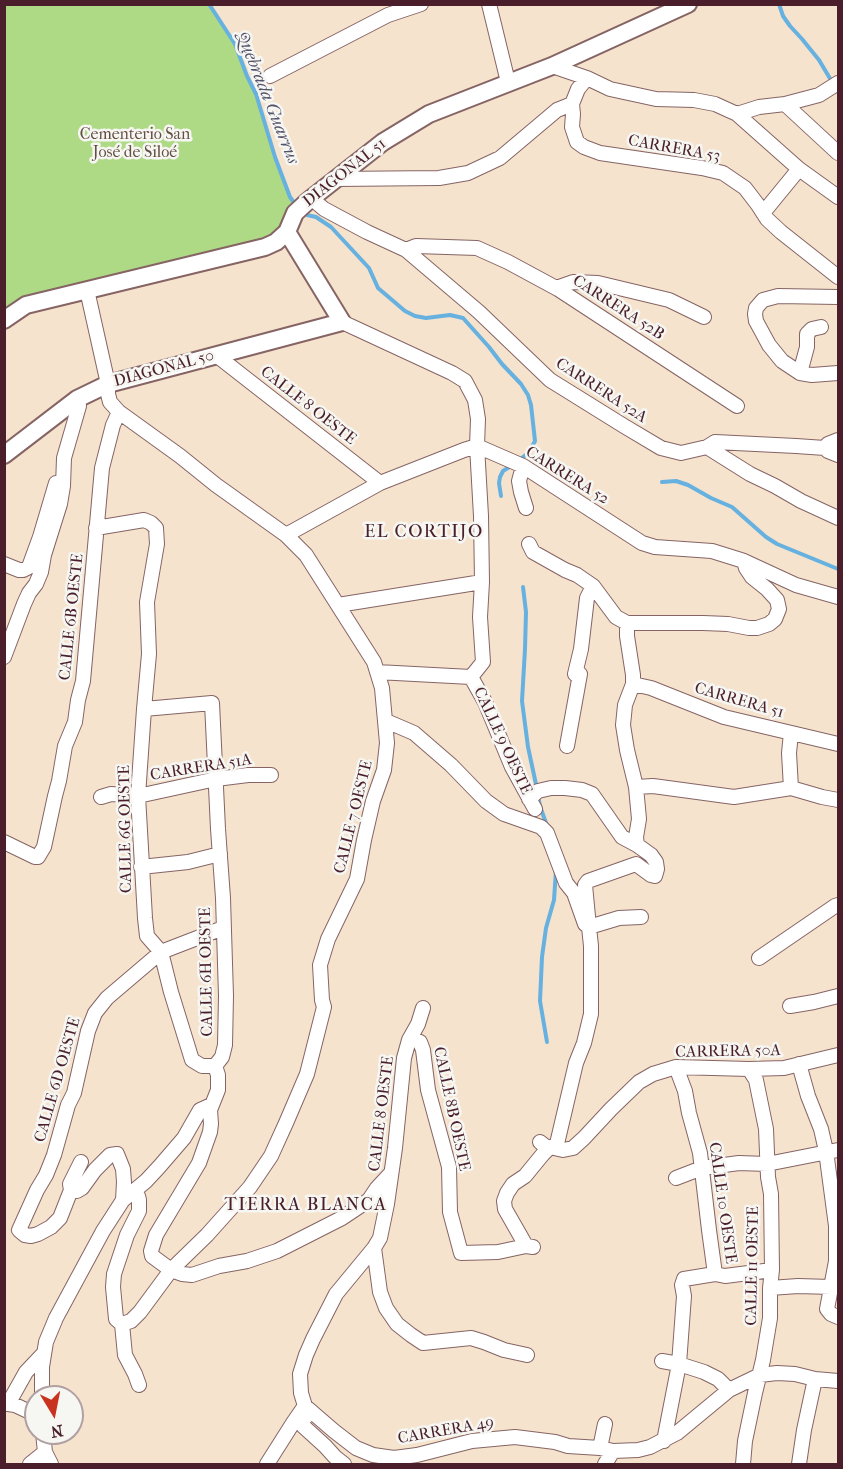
<!DOCTYPE html>
<meta charset="utf-8">
<style>
body{margin:0}
#map{position:relative;width:843px;height:1469px;overflow:hidden;background:#f5e3ce;font-family:"IM FELL French Canon",serif}
canvas{display:block}
.frame{position:absolute;inset:0;border:6px solid #4a1f2b;pointer-events:none}
.north{position:absolute;left:24px;top:1385px;width:60px;height:60px;box-sizing:border-box;background:#f6f6f2;border:2px solid #b1a0a2;border-radius:50%;rotate:170deg;font-size:16px;font-weight:700;line-height:24px;text-align:center;color:#4a1f2b}
.north::after{content:'';display:block;margin:auto;width:21px;height:27px;background:#c8321e;clip-path:polygon(50% 0,100% 100%,50% 72%,0 100%)}
</style>
<div id="map">
<canvas width="843" height="1469"></canvas>
<div class="frame"></div>
<div class="north">N</div>
</div>
<script>
const c = document.querySelector('canvas').getContext('2d');
c.lineJoin = 'round';
function fill(path, color) { c.fillStyle = color; c.fill(path, 'evenodd'); }
const toPath = rows => new Path2D(rows.map(r => 'M' + r).join(''));
function stroke(path, color, width, dash) { c.strokeStyle = color; c.lineWidth = width; c.lineCap = dash ? 'butt' : 'round'; c.setLineDash(dash || []); c.stroke(path); }
function write(font, color, halo, rows, align = 'center') {
  c.font = font + ' "IM FELL French Canon",serif'; c.lineWidth = 5; c.setLineDash([]); c.textBaseline = 'middle'; c.strokeStyle = halo; c.fillStyle = color; for (const [text, x, y, turn = 0] of rows) {
    c.save(); c.translate(x, y); c.rotate((+turn || 0) * Math.PI / 180); c.textAlign = isNaN(turn) ? turn : align; if (halo) c.strokeText(text, 0, 0); c.fillText(text, 0, 0); c.restore();
  }
}
fill(toPath([
 [5,5,209,5,235,44,247,75,256,94,275,157,290,197,295,204,276,242,87,290,5,320]
]), '#aeda86');
stroke(toPath([
 [209,4,235,44,247,76,256,94,275,157,290,197,295,204],
 [779,4,783,16,790,26,802,39,819,60,838,92],
 [307,215,316,217,331,227,369,268,378,288,405,311,415,316,426,318,450,315,463,318,489,347,502,364,521,384,528,395,531,405,535,441,529,452,522,458],
 [662,482,676,481,688,485,711,498,732,507,766,537,777,544,838,569],
 [501,496,499,483,500,477,503,471,511,466],
 [523,587,526,612,525,649,522,701,528,747,537,789],
 [538,796,540,806,547,826],
 [547,1042,540,1001,542,957,546,928,554,900,556,870]
]), '#66b1df', 4);
const minor = toPath([
 [489,4,508,82],
 [552,66,587,78,610,89,656,99,694,100,715,104,737,114,759,107,785,104,819,95,838,83],
 [270,76,388,15,421,4],
 [572,104,573,114,572,127,577,142,584,147,600,153,702,168,723,173,745,188,758,205,767,219,781,232,838,277],
 [785,104,838,153],
 [737,114,799,169,838,197],
 [335,179,439,178,468,173,500,158,557,110,572,104,578,89,587,78],
 [311,198,324,209,367,232,406,250,479,312,550,380,624,426,661,448,681,453,707,447,750,474,775,486,801,501,838,518],
 [763,213,799,169],
 [406,250,416,246,477,248,508,262,558,289,737,406],
 [556,288,573,282,598,283,669,300,704,317],
 [87,290,108,384,108,394,110,402,119,412,180,456,216,485,286,535,306,555,374,662,382,688,387,743,384,770,373,801,364,840,357,879,328,939,320,965,322,1000,324,1007,307,1074,286,1123,271,1156,250,1187,207,1235,171,1270,140,1312,131,1321,122,1324],
 [838,297,778,296,763,300,756,308,755,314,756,321,769,345,782,361,800,373,812,375,838,373],
 [342,322,452,373,465,381,475,400,478,419,477,446,481,516,482,582,480,617,483,662,471,677,485,702,512,767,535,809],
 [216,355,380,483],
 [800,373,807,347,807,334,812,329,821,327],
 [707,447,715,442,796,446,825,448,828,451,838,455],
 [825,448,828,444,838,440],
 [523,466,519,481,521,492,526,508],
 [96,528,144,520,151,523,156,528,157,544,147,602,149,654,144,709,138,796,145,918,147,936,161,952,171,992,192,1060,202,1066,215,1066],
 [286,535,380,483,464,450,477,446,523,466,642,543,655,547,712,551,744,561,796,585,838,597],
 [529,544,533,552,565,570,577,575,593,586,616,617,627,623,703,623,728,624,749,628,757,628,769,624,775,619,779,609,777,600,767,589,752,577,746,568,744,561],
 [4,564,19,570,23,570,29,567,40,537,56,483],
 [338,605,482,582],
 [627,623,627,636,633,675,633,684,625,705,623,725,627,750,636,787,639,819,636,837,637,845],
 [4,657,24,604,29,593,36,584,41,572,44,555,60,504,63,486,64,458,79,406,77,399],
 [377,672,471,677],
 [575,674,581,649,587,598,593,586],
 [633,684,651,688,724,717,838,744],
 [144,709,212,703,218,829,223,898,226,996,225,1045,222,1057,215,1066,218,1075,218,1090,210,1110,211,1124,210,1132,199,1163,156,1235,151,1251,152,1256,171,1270,182,1274,192,1275,219,1266,247,1261,277,1251,342,1218,369,1200,377,1188,391,1173],
 [386,721,414,733,451,765,486,801,504,814,541,827,547,833,566,883,574,893,585,924,589,927,591,946,591,1014,584,1043,576,1063,556,1148],
 [567,746,580,674],
 [636,787,653,786,734,797,791,788,822,797,838,800],
 [791,788,789,753,791,733],
 [101,797,111,794,138,796,216,779,248,775,271,775],
 [529,799,538,791,551,788,565,788,582,790,592,794,622,837,637,845,651,855,656,862,657,869,655,876,651,875,636,864,588,881,585,885,589,927,619,918,641,917],
 [4,842,35,857,38,857,44,847,55,796,59,781,65,746,75,722,78,700,83,681,102,468,113,425,119,412],
 [141,867,188,862,220,854],
 [759,958,835,906,838,905],
 [790,1006,814,1002,838,996],
 [423,1008,418,1024,409,1040,404,1058,395,1148,387,1204,380,1238,374,1248,380,1292,386,1308,397,1324,411,1335,423,1343,471,1338,484,1342,504,1350,527,1355],
 [409,1040,415,1040,420,1042,423,1050,428,1090,449,1167,450,1212,461,1253,498,1252,526,1246],
 [799,1064,808,1096,821,1129,826,1151,836,1226,836,1261,827,1309,831,1314,838,1317],
 [676,1067,685,1091,689,1113,700,1153,709,1230,715,1274],
 [540,1142,545,1146,563,1150,573,1148,584,1138,611,1109,639,1082,653,1074,676,1067,749,1069,784,1068,838,1055],
 [81,1162,70,1184,71,1190,60,1218,51,1227,38,1234,31,1236,25,1235,19,1230,37,1190,46,1175,54,1155,68,1105,74,1093,88,1031,95,1013,107,998,161,952,223,928],
 [676,1178,702,1168,739,1163,767,1164,838,1150],
 [71,1190,77,1191,82,1188,95,1170,110,1155,117,1154,123,1169,124,1182,123,1200],
 [133,1192,138,1196,139,1200,139,1211,127,1235,114,1274,113,1287,116,1319,122,1324,125,1355,135,1374,139,1385],
 [533,1247,526,1246,521,1237,505,1209,504,1201,507,1193,513,1184,525,1176,543,1154,550,1147],
 [374,1248,336,1294,313,1339,306,1355,300,1374,301,1393,305,1406,334,1431,356,1448,373,1455,394,1458,417,1455,472,1441,515,1437,555,1442,568,1446,600,1448,613,1451,638,1450,650,1447,677,1433,729,1390],
 [770,1288,798,1286,831,1287],
 [662,1361,679,1364,704,1372,718,1379,729,1390,760,1375,777,1373,795,1374,815,1379,838,1381],
 [42,1397,42,1367,46,1342,56,1318,103,1231,123,1200,146,1181,159,1167,184,1138,200,1110,211,1105],
 [4,1404,8,1404,26,1372,43,1354],
 [8,1404,15,1405,32,1413,36,1419],
 [311,1411,303,1420,303,1426,325,1446,335,1457,344,1464],
 [43,1433,45,1452,51,1464],
 [664,1441,679,1364,684,1296,682,1285,684,1279,715,1274,725,1276,772,1270],
 [600,1448,605,1424],
 [30,1464,45,1452],
 [267,1464,293,1423,304,1407],
 [605,1464,613,1451],
 [743,1464,745,1441,755,1393,763,1360,770,1318,770,1288,772,1270,771,1194,768,1177,766,1129,756,1080,749,1069],
 [799,1464,804,1430,815,1379]
]);
const tertiary = toPath([
 [4,320,26,305,265,247,276,242,287,232,295,213,308,201,383,142,429,114,552,66,688,4],
 [4,455,77,399,108,384,342,322,287,232]
]);
stroke(minor, '#866464', 16);
stroke(tertiary, '#866464', 20);
stroke(minor, '#fff', 14);
stroke(tertiary, '#fff', 16);
write('16px', '#634e42', '#f6f6f2', [
 ["Cementerio San",135,135],
 ["José de Siloé",135,153]
]);
write('16px', '#4a1f2b', '#f6f6f2', [
 ["CARRERA 53",674,149,10],
 ["DIAGONAL 51",345,173,-38],
 ["CARRERA 52B",618,308,33],
 ["DIAGONAL 50",164,369,-15],
 ["CARRERA 52A",601,391,33],
 ["CALLE 8 OESTE",308,406,38],
 ["CARRERA 52",567,476,32],
 ["CALLE 6B OESTE",72,617,-84],
 ["CARRERA 51",739,701,16],
 ["CALLE 9 OESTE",502,741,65],
 ["CARRERA 51A",201,768,-9],
 ["CALLE 7 OESTE",354,817,-76],
 ["CALLE 6G OESTE",126,829,-91],
 ["CALLE 6H OESTE",207,972,-91],
 ["CARRERA 50A",728,1052,-1],
 ["CALLE 6D OESTE",58,1080,-74],
 ["CALLE 8B OESTE",451,1109,78],
 ["CALLE 8 OESTE",382,1114,-83],
 ["CALLE 10 OESTE",722,1203,82],
 ["CALLE 11 OESTE",753,1266,-89],
 ["CARRERA 49",446,1431,-10]
]);
write('italic 18px', '#54526a', '#f6f6f2', [
 ["Quebrada Guarrus",267,98,68]
]);
c.letterSpacing = '1.5px';
write('18px', '#4a1f2b', '#f6f6f2', [
 ["EL CORTIJO",424,533],
 ["TIERRA BLANCA",306,1206]
]);
c.letterSpacing = '0px';
</script>
